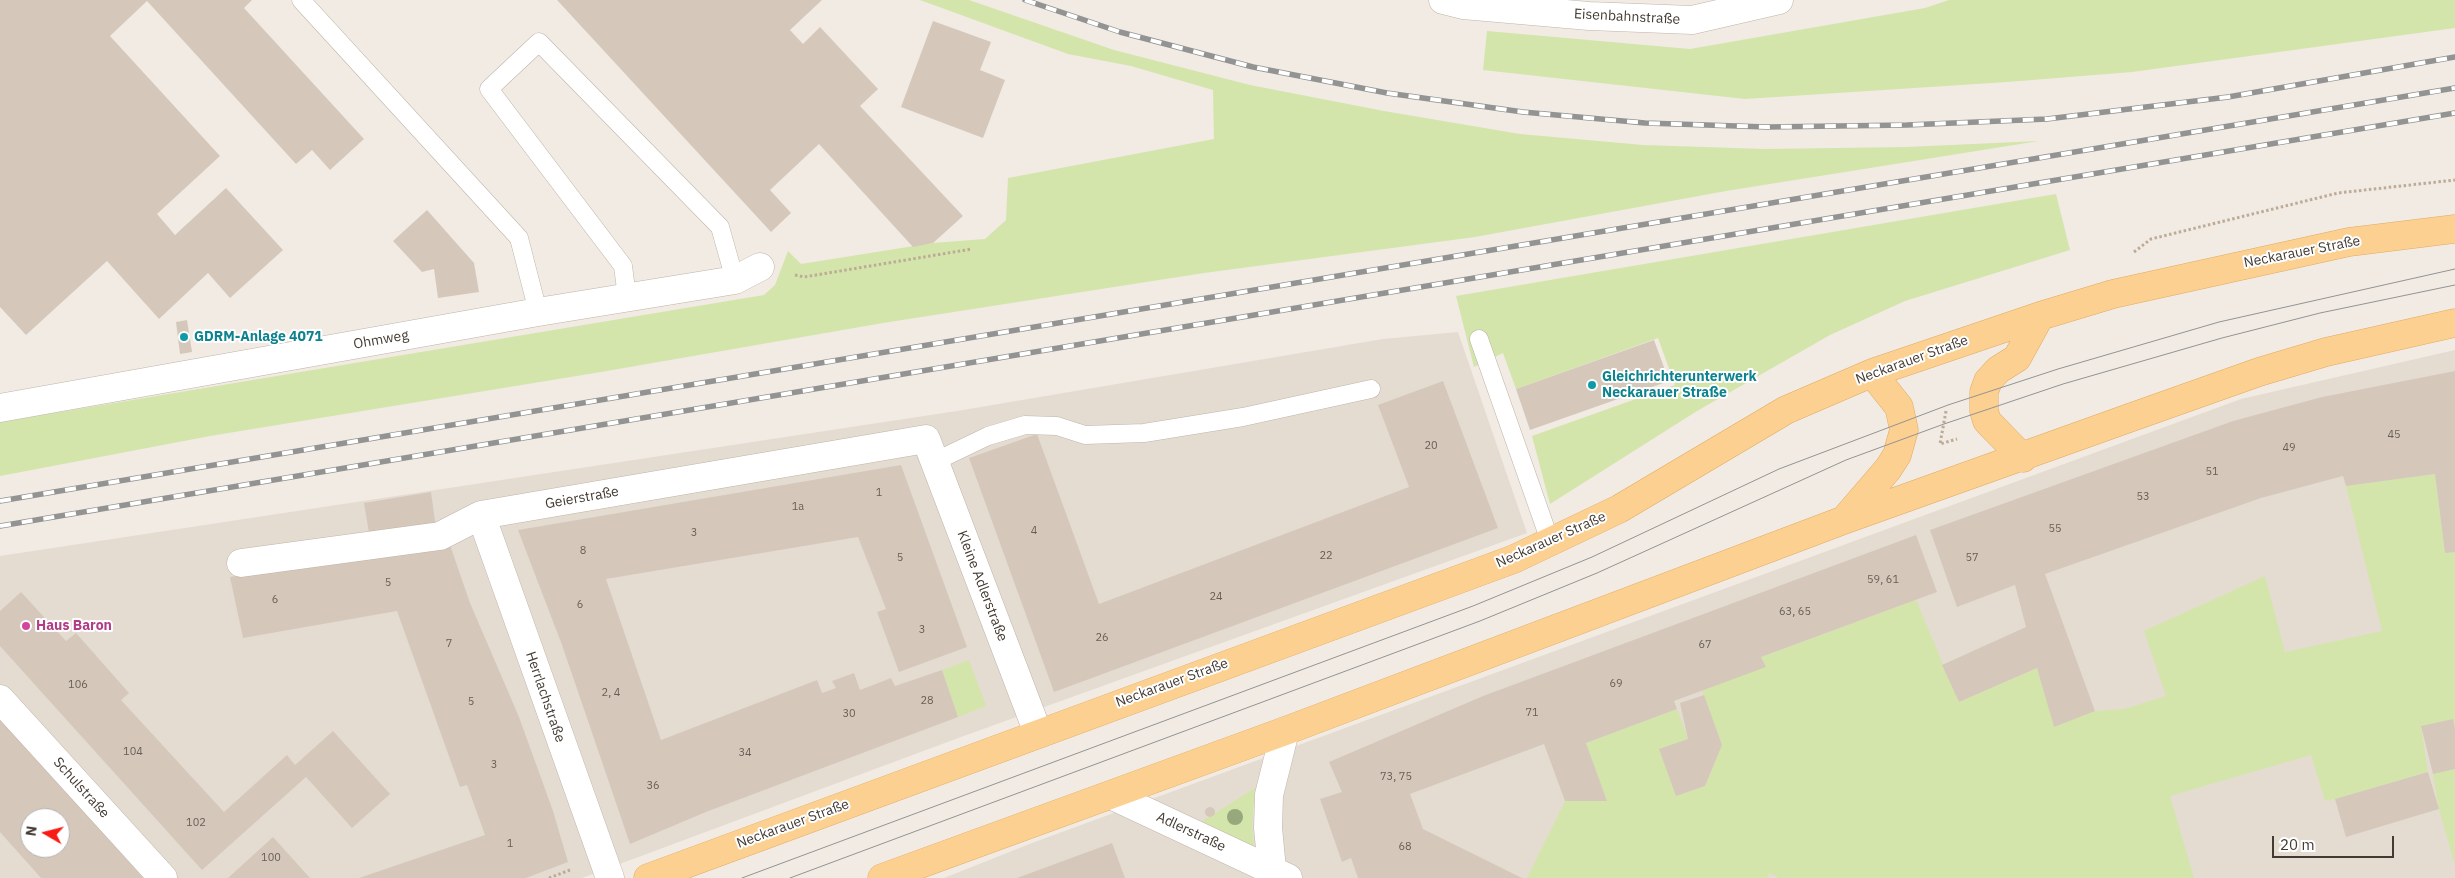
<!DOCTYPE html>
<meta charset="utf-8">
<style>
body{margin:0}
#map{position:relative;width:2455px;height:878px;overflow:hidden;background:#f1ebe3;font-family:"IBM Plex Sans",sans-serif}
canvas{display:block}
.north{position:absolute;left:20px;top:808px;width:50px;height:50px;box-sizing:border-box;background:#fff;border:1px solid #b4b1ad;border-radius:50%;rotate:278deg;font-size:14px;font-weight:700;line-height:20px;text-align:center;color:#433b33}
.north::after{content:'';display:block;margin:auto;width:18px;height:22px;background:#f61b15;clip-path:polygon(50% 0,100% 100%,50% 72%,0 100%)}
.scale{position:absolute;left:2272px;top:836px;width:122px;height:22px;box-sizing:border-box;border:2px solid #433b33;border-top:0;padding-left:6px;font-size:15px;line-height:18px;white-space:nowrap;color:#433b33;-webkit-text-stroke:4px #fff;paint-order:stroke}
</style>
<div id="map">
<canvas width="2455" height="878"></canvas>
<div class="north">N</div>
<div class="scale">20 m</div>
</div>
<script>
const c = document.querySelector('canvas').getContext('2d');
c.lineJoin = 'round';
function fill(path, color) { c.fillStyle = color; c.fill(path, 'evenodd'); }
const toPath = rows => new Path2D(rows.map(r => 'M' + r).join(''));
function stroke(path, color, width, dash) { c.strokeStyle = color; c.lineWidth = width; c.lineCap = dash ? 'butt' : 'round'; c.setLineDash(dash || []); c.stroke(path); }
function write(font, color, halo, rows, align = 'center') {
  c.font = font + ' "IBM Plex Sans",sans-serif'; c.lineWidth = 4; c.setLineDash([]); c.textBaseline = 'middle'; c.strokeStyle = halo; c.fillStyle = color; for (const [text, x, y, turn = 0] of rows) {
    c.save(); c.translate(x, y); c.rotate((+turn || 0) * Math.PI / 180); c.textAlign = isNaN(turn) ? turn : align; if (halo) c.strokeText(text, 0, 0); c.fillText(text, 0, 0); c.restore();
  }
}
fill(toPath([
 [1458,332,1527,533,961,737,582,878,0,878,0,556,957,411,1383,339],
 [30,818,60,818,60,848,30,848],
 [2455,350,2455,878,944,878,1032,843,2241,399]
]), '#e5dcd1');
fill(toPath([
 [920,0,969,0,1114,50,1250,85,1384,111,1520,134,1643,145,1765,149,1907,147,2039,141,1726,191,1475,237,1204,273,883,323,601,372,210,436,0,476,0,422,764,295,775,285,788,251,801,264,933,243,985,239,1006,220,1008,178,1214,139,1213,90,1131,66,1068,54],
 [1949,0,2455,0,2455,28,2132,72,2007,82,1745,99,1483,70,1487,31,1690,49,1925,8],
 [2056,194,2070,250,1905,301,1830,335,1697,411,1550,504,1532,436,1675,385,1658,338,1516,389,1503,353,1474,367,1456,296],
 [2435,474,2445,553,2455,552,2455,729,2452,719,2421,726,2428,772,2335,799,2325,801,2311,755,2170,796,2194,878,1779,878,1770,873,1767,878,1527,878,1565,801,1607,801,1586,743,1677,709,1688,739,1660,750,1676,796,1705,786,1722,745,1702,690,1765,666,1761,657,1916,600,1959,702,2037,668,2054,726,2095,711,2124,709,2166,696,2144,631,2265,576,2285,652,2382,631,2346,486],
 [969,660,986,706,958,717,942,670],
 [2455,769,2455,866,2439,809,2433,774],
 [1255,788,1252,825,1254,849,1201,822]
]), '#d3e5ab');
fill(toPath([
 [0,0,252,0,244,8,364,139,330,170,312,150,296,164,147,1,110,36,220,156,157,214,175,235,226,188,283,250,230,298,208,273,159,319,107,261,26,335,0,307],
 [557,0,822,0,790,30,803,44,820,27,878,89,860,106,963,216,933,243,913,247,819,144,770,190,791,213,771,232],
 [933,21,991,42,980,70,1005,80,983,138,901,107],
 [427,210,474,263,479,292,438,298,434,269,422,272,393,241],
 [187,320,192,352,180,354,176,322],
 [1654,340,1669,381,1530,430,1516,389],
 [2455,371,2455,552,2445,553,2435,474,2346,486,2343,476,2261,498,2045,574,2095,711,2054,727,2037,668,1959,702,1942,665,2026,627,2015,585,1957,607,1930,530,2233,421,2322,397],
 [1443,381,1498,528,1054,692,969,458,1037,434,1099,604,1409,487,1378,405],
 [901,465,967,647,899,672,877,612,886,609,858,537,606,579,661,740,817,680,822,693,836,688,832,681,854,673,860,690,891,678,895,686,942,670,958,717,706,812,630,844,562,645,518,530],
 [431,492,436,528,370,539,364,503],
 [1916,535,1937,592,1761,657,1766,667,1674,701,1677,709,1586,743,1607,801,1565,801,1544,744,1410,794,1423,829,1522,878,1358,878,1351,858,1342,862,1320,799,1342,792,1329,762,1483,696],
 [449,542,470,603,519,717,553,811,568,862,526,878,359,878,485,835,467,785,460,787,397,611,243,638,230,577,308,562],
 [21,592,66,641,76,633,129,693,121,700,224,812,287,755,295,765,333,731,390,794,352,828,306,777,202,870,0,646,0,611],
 [1704,695,1722,745,1705,786,1676,796,1659,749,1688,739,1680,703],
 [0,719,65,790,143,878,41,878,0,832],
 [30,818,60,818,60,848,30,848],
 [2453,719,2455,729,2455,769,2433,774,2421,726],
 [2428,772,2439,809,2346,837,2335,799],
 '1205 812a5 5 0 1 1 10 0a5 5 0 1 1-10 0Z',
 [273,837,310,878,228,878],
 [1112,843,1125,878,1017,878]
]), '#d5c8bb');
const lane = toPath([
 [301,0,519,238,538,312],
 [627,297,623,266,489,89,539,42,720,227,735,280],
 [1479,339,1550,541],
 [936,461,988,436,1025,425,1057,426,1085,435,1144,433,1243,417,1371,389]
]);
const street = toPath([
 [1443,0,1463,5,1589,16,1692,20,1779,0],
 [0,408,538,312,735,280,760,267],
 [481,515,610,878],
 [241,563,440,536,481,515,926,439,1038,733],
 [0,699,163,878],
 [1111,795,1288,878],
 [1272,869,1268,828,1269,795,1285,731]
]);
const primary = toPath([
 [2023,458,1987,421,1984,411,1984,392,1988,381,1998,370,2017,358,2040,316],
 [1845,519,1888,469,1897,455,1904,430,1899,407,1872,373],
 [648,878,1514,559,1619,509,1786,410,1872,373,2040,316,2113,294,2349,242,2455,229],
 [882,878,1285,731,1844,520,2132,417,2259,372,2326,352,2455,323]
]);
stroke(lane, '#bfb4a9', 19);
stroke(street, '#bfb4a9', 29);
stroke(primary, '#e1aa61', 29);
stroke(toPath([
 [2134,252,2151,239,2338,193,2455,180],
 [795,275,804,277,972,249],
 [1946,411,1940,444,1957,439],
 [549,878,570,870]
]), '#beab97', 3, [2.5, 2.5]);
stroke(lane, '#fff', 18);
stroke(street, '#fff', 28);
stroke(primary, '#fcd091', 28);
stroke(toPath([
 [742,878,1473,606,1592,557,1779,469,1948,405,2058,369,2219,322,2455,269],
 [790,878,1480,621,1597,573,1846,460,1944,424,2063,384,2222,338,2320,313,2455,285]
]), '#939393', 1);
const rail = toPath([
 [1025,0,1120,32,1253,67,1387,93,1523,112,1645,123,1767,127,1907,125,2047,119,2228,97,2455,57],
 [0,501,2455,88],
 [0,526,2455,113]
]);
stroke(rail, '#939393', 5.5);
stroke(rail, '#fff', 4, [11]);
c.fillStyle = '#97a87c';
for (const [x, y] of [
 [1235,817]
]) { c.beginPath(); c.arc(x, y, 8, 0, 2 * Math.PI); c.fill(); }
for (const [x, y, r, color] of [
 [184,337,5,"#0f9aa8"],
 [1592,385,5,"#0f9aa8"],
 [26,626,5,"#d1479c"]
]) { const dot = new Path2D(); dot.arc(x, y, r, 0, 2 * Math.PI); c.fillStyle = color; c.fill(dot); stroke(dot, '#fff', 2); }
write('11px', '#685e55', null, [
 ["45",2394,435],
 ["20",1431,446],
 ["49",2289,448],
 ["51",2212,472],
 ["1",879,493],
 ["53",2143,497],
 ["1a",798,507],
 ["55",2055,529],
 ["4",1034,531],
 ["3",694,533],
 ["8",583,551],
 ["22",1326,556],
 ["5",900,558],
 ["57",1972,558],
 ["59, 61",1883,580],
 ["5",388,583],
 ["24",1216,597],
 ["6",275,600],
 ["6",580,605],
 ["63, 65",1795,612],
 ["3",922,630],
 ["26",1102,638],
 ["7",449,644],
 ["67",1705,645],
 ["69",1616,684],
 ["106",78,685],
 ["2, 4",611,693],
 ["28",927,701],
 ["5",471,702],
 ["71",1532,713],
 ["30",849,714],
 ["104",133,752],
 ["34",745,753],
 ["3",494,765],
 ["73, 75",1396,777],
 ["36",653,786],
 ["102",196,823],
 ["1",510,844],
 ["68",1405,847],
 ["100",271,858]
]);
write('14px', '#433b33', '#fff', [
 ["Eisenbahnstraße",1627,17,3],
 ["Neckarauer Straße",2302,252,-11],
 ["Ohmweg",381,340,-10],
 ["Neckarauer Straße",1912,360,-20],
 ["Geierstraße",582,498,-10],
 ["Neckarauer Straße",1551,540,-24],
 ["Kleine Adlerstraße",982,586,69],
 ["Neckarauer Straße",1172,683,-20],
 ["Herrlachstraße",545,697,71],
 ["Schulstraße",81,788,48],
 ["Neckarauer Straße",793,824,-20],
 ["Adlerstraße",1191,832,25]
]);
write('bold 14px', '#0d838f', '#fff', [
 ["GDRM-Anlage 4071",194,337],
 ["Gleichrichterunterwerk",1602,377],
 ["Neckarauer Straße",1602,393]
], 'left');
write('bold 14px', '#b23c85', '#fff', [
 ["Haus Baron",36,626]
], 'left');
</script>
